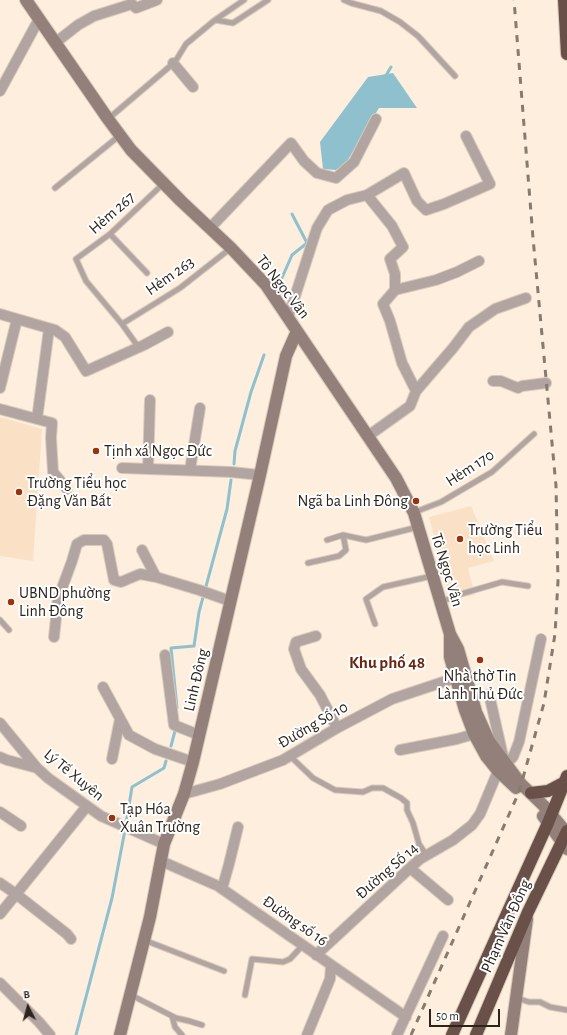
<!DOCTYPE html>
<meta charset="utf-8">
<style>
body{margin:0}
#map{position:relative;width:567px;height:1035px;overflow:hidden;background:#feeedd;font-family:"Alegreya Sans",sans-serif}
canvas{display:block}
.north{position:absolute;left:8px;top:987px;width:40px;height:40px;-webkit-text-stroke:3px #fff;paint-order:stroke;rotate:354deg;font-size:11px;font-weight:700;line-height:16px;text-align:center;color:#2b241c}
.north::after{content:'';display:block;margin:auto;width:14px;height:18px;background:#2b241c;clip-path:polygon(50% 0,100% 100%,50% 72%,0 100%)}
.scale{position:absolute;left:429px;top:1009px;width:71px;height:18px;box-sizing:border-box;border:2px solid #2b241c;border-top:0;padding-left:5px;font-size:12px;line-height:14px;white-space:nowrap;color:#2b241c;-webkit-text-stroke:3px #fff;paint-order:stroke}
</style>
<div id="map">
<canvas width="567" height="1035"></canvas>
<div class="north">B</div>
<div class="scale">50 m</div>
</div>
<script>
const c = document.querySelector('canvas').getContext('2d');
c.lineJoin = 'round';
function fill(path, color) { c.fillStyle = color; c.fill(path, 'evenodd'); }
const toPath = rows => new Path2D(rows.map(r => 'M' + r).join(''));
function stroke(path, color, width, dash) { c.strokeStyle = color; c.lineWidth = width; c.lineCap = dash ? 'butt' : 'round'; c.setLineDash(dash || []); c.stroke(path); }
function write(font, color, halo, rows, align = 'center') {
  c.font = font + ' "Alegreya Sans",sans-serif'; c.lineWidth = 4; c.setLineDash([]); c.textBaseline = 'middle'; c.strokeStyle = halo; c.fillStyle = color; for (const [text, x, y, turn = 0] of rows) {
    c.save(); c.translate(x, y); c.rotate((+turn || 0) * Math.PI / 180); c.textAlign = isNaN(turn) ? turn : align; if (halo) c.strokeText(text, 0, 0); c.fillText(text, 0, 0); c.restore();
  }
}
fill(toPath([
 [0,417,42,429,33,561,0,556],
 [471,506,494,561,468,568,475,595,451,600,429,517]
]), '#fae1c5');
fill(toPath([
 [393,73,417,108,379,108,346,163,336,170,323,169,320,142,368,77]
]), '#8fc0ce');
stroke(toPath([
 [385,77,391,67],
 [278,287,292,255,307,243,292,214],
 [234,464,235,451,251,392,264,355],
 [177,708,171,648,194,646,199,612,227,509,231,480],
 [171,746,176,727],
 [126,824,132,787,164,768,166,761],
 [76,1035,112,898,125,830]
]), '#8fc0ce', 3);
const lane = toPath([
 [344,0,351,3,381,11,400,22,418,36,455,76],
 [215,20,233,23,268,0],
 [108,119,175,62,186,44,215,20,244,0],
 [55,188,119,136],
 [110,234,147,273],
 [122,324,180,288,231,248],
 [139,348,122,324,86,281,76,259,110,234,163,184],
 [415,512,441,502,492,472,534,434],
 [327,540,343,535,366,540,418,527],
 [308,563,339,556,346,550,343,535],
 [441,602,461,594,502,582,528,586],
 [0,620,9,630],
 [375,624,366,599,383,587,432,576],
 [290,756,313,778,335,790,363,792,372,788,383,788,401,798,407,803,407,810,413,823,419,844,427,856],
 [144,940,224,971],
 [131,995,176,1018,189,1021,202,1025],
 [245,995,252,959,283,962,290,959,303,945],
 [517,998,529,1002,540,1002,550,1007,567,1010],
 [172,1016,175,1027,182,1035]
]);
const street = toPath([
 [55,43,78,25,94,16,132,4,136,8,157,0],
 [173,63,193,87],
 [0,91,39,19],
 [367,195,392,226,403,247,390,259,395,274,395,290,383,304,390,321,402,363,416,391],
 [210,228,291,143,304,161,317,173,336,178,354,162,376,119],
 [395,290,436,280,457,272,479,261],
 [0,314,55,330,65,337,86,371,144,345,168,332],
 [288,318,317,228,328,210,347,200,367,195,404,173,417,201,426,210,444,204,490,184,466,136],
 [493,381,501,381,518,388,522,386,546,383],
 [0,388,17,319],
 [0,409,52,423,51,438,53,472,67,489],
 [37,419,49,329],
 [368,436,410,406,416,391,453,348,469,327,495,309,526,298],
 [122,468,231,472,260,475],
 [148,469,150,400],
 [190,470,200,408],
 [142,550,156,577],
 [316,636,296,642,294,649,301,669,320,695,337,728],
 [54,637,58,599,72,561,77,544,84,540,104,540,107,544,114,580,121,582,140,574,156,577,199,590,230,601],
 [165,655,174,725,199,735],
 [103,687,129,735,155,749,193,762],
 [489,694,505,765,513,757,519,742,541,639],
 [0,723,37,768,48,778,101,816,164,844],
 [400,750,457,739,474,734],
 [0,757,7,760,37,768],
 [112,759,120,719],
 [184,794,220,784,283,760,337,728,392,699,455,678],
 [0,812,21,826],
 [161,861,218,886,406,1017],
 [410,868,448,900],
 [0,883,16,894,67,934,71,939],
 [222,889,229,864,238,827],
 [0,914,87,806],
 [316,955,410,868,420,859,453,840,472,825,480,814,498,771],
 [0,983,39,1022,50,1035],
 [307,1035,330,979,331,965],
 [397,1035,443,936]
]);
const secondary = toPath([
 [26,0,108,119,131,150,181,201,231,248,266,285,396,478,414,513,450,634,458,649,476,712,489,741,521,784,543,805,567,833],
 [450,635,450,657,465,710,474,734,486,756,498,771,516,788],
 [543,816,567,849],
 [120,1035,150,917,164,844,184,794,193,762,260,475,286,356,297,331],
 [511,1035,527,919]
]);
const highway = toPath([
 [564,0,567,54],
 [531,793,548,791,565,782],
 [452,1035,548,823,567,776],
 [476,1035,528,912,567,831]
]);
stroke(lane, '#d8caba', 7);
stroke(street, '#d8caba', 12);
stroke(secondary, '#d8caba', 14);
stroke(highway, '#d8caba', 14);
stroke(lane, '#b2a5a1', 5);
stroke(street, '#b2a5a1', 10);
stroke(secondary, '#93807a', 12);
stroke(highway, '#695048', 12);
stroke(toPath([
 [411,1035,519,792,544,703,555,634,558,581,556,486,533,238,514,0]
]), '#867b6f', 3, [7, 7]);
for (const [x, y, r, color] of [
 [96,451,4,"#99330c"],
 [19,492,4,"#99330c"],
 [416,501,4,"#99330c"],
 [460,539,4,"#99330c"],
 [11,602,4,"#99330c"],
 [480,660,4,"#99330c"],
 [112,818,4,"#99330c"]
]) { const dot = new Path2D(); dot.arc(x, y, r, 0, 2 * Math.PI); c.fillStyle = color; c.fill(dot); stroke(dot, '#fff', 1.5); }
write('16px', '#2b241c', '#fff', [
 ["Hẻm 267",112,213,-41],
 ["Hẻm 263",170,276,-35],
 ["Tô Ngọc Vân",283,287,52],
 ["Hẻm 170",470,468,-33],
 ["Tô Ngọc Vân",447,570,73],
 ["Linh Đông",196,680,-77],
 ["Đường Số 10",313,725,-30],
 ["Lý Tế Xuyên",74,775,39],
 ["Đường Số 14",387,871,-41],
 ["Đường số 16",295,921,35],
 ["Phạm Văn Đồng",506,926,-66]
]);
write('16px', '#2b241c', '#fff', [
 ["Tịnh xá Ngọc Đức",104,451],
 ["Trường Tiểu học",27,483],
 ["Đặng Văn Bất",27,501],
 ["Ngã ba Linh Đông",408,501,"right"],
 ["Trường Tiểu",468,530],
 ["học Linh",468,548],
 ["UBND phường",19,593],
 ["Linh Đông",19,611],
 ["Nhà thờ Tin",480,676,"center"],
 ["Lành Thủ Đức",480,694,"center"],
 ["Tạp Hóa",120,809],
 ["Xuân Trường",120,827]
], 'left');
write('bold 17px', '#6b2913', '#fff', [
 ["Khu phố 48",387,663]
]);
</script>
